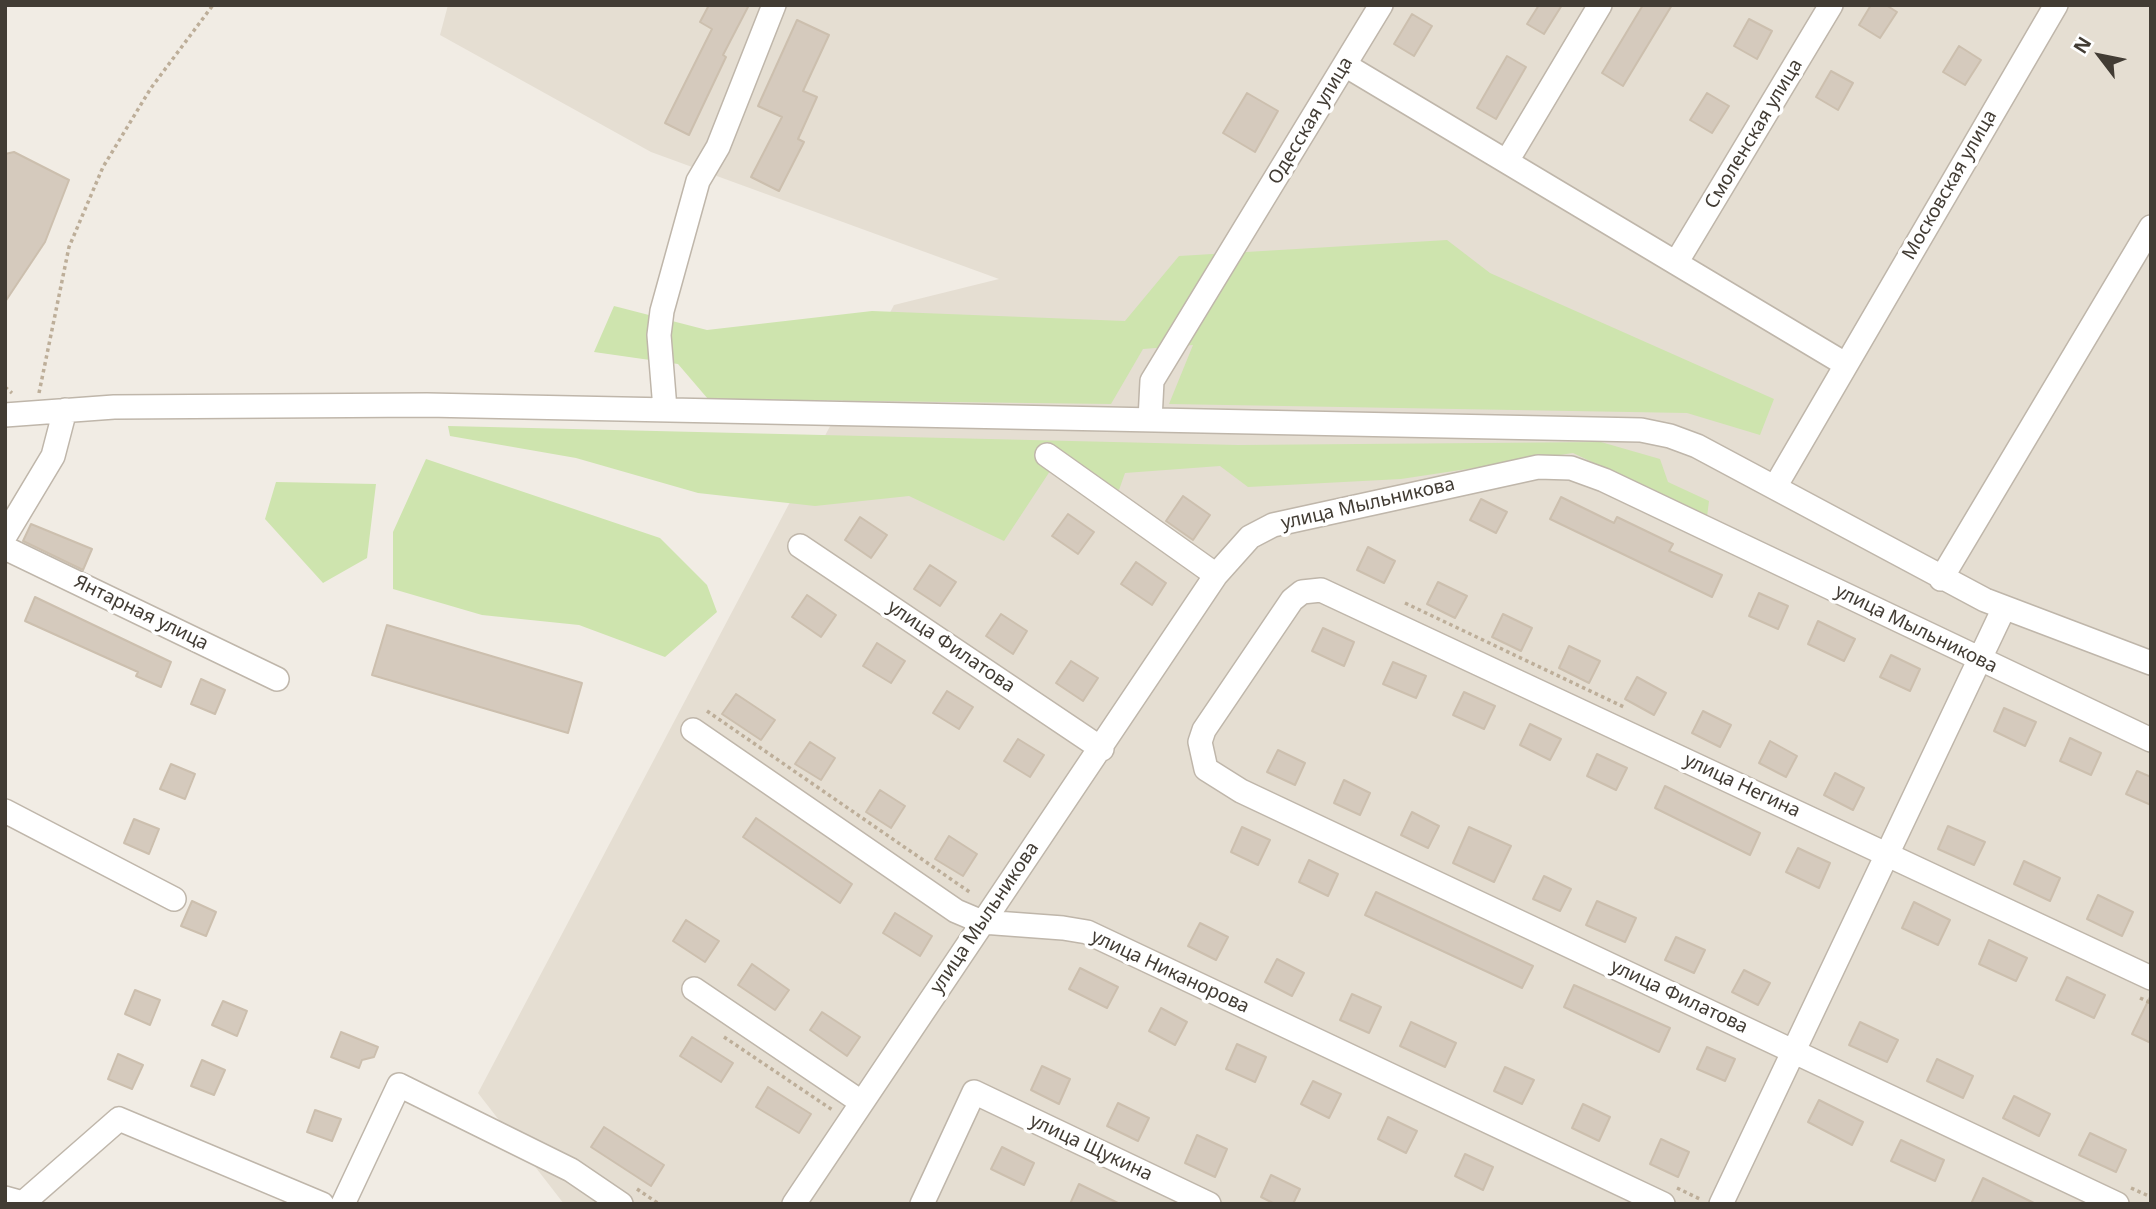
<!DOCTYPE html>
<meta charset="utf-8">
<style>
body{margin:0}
#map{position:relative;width:2156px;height:1209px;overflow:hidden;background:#f1ece4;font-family:"Noto Sans",sans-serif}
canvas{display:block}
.frame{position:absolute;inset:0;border:7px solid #423c34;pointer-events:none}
.north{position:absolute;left:2065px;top:21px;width:70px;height:70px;-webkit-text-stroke:5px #fff;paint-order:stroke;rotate:302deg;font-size:19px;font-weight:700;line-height:28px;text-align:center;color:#423c34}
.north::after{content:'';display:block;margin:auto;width:24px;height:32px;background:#423c34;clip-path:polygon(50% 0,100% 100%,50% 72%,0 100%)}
</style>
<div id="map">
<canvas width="2156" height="1209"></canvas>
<div class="frame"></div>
<div class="north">N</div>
</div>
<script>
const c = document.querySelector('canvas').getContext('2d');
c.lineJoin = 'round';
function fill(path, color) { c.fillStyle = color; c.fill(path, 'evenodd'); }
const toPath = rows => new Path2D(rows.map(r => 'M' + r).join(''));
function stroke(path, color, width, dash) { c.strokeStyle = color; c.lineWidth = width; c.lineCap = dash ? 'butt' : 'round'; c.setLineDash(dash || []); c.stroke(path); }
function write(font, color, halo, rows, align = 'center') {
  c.font = font + ' "Noto Sans",sans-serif'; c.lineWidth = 7; c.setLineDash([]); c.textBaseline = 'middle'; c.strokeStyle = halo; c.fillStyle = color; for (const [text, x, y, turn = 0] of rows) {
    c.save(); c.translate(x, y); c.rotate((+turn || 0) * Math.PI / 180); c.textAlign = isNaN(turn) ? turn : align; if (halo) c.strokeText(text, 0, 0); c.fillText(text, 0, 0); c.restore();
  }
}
fill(toPath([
 [448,5,2151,5,2151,1204,564,1204,478,1093,894,305,999,279,651,152,440,35]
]), '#e5ded2');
fill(toPath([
 [1447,240,1490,273,1774,399,1760,435,1687,413,1169,404,1193,345,1143,349,1111,404,708,399,678,364,594,352,614,306,707,330,872,311,1125,321,1179,256],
 [448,426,1238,445,1601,442,1660,459,1668,482,1709,501,1707,517,1573,453,1401,479,1248,487,1220,466,1125,473,1119,490,1052,468,1004,541,909,496,815,506,698,493,576,458,450,436],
 [426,459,660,538,707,585,717,612,665,657,579,625,482,615,393,589,393,532],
 [276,482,376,484,367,558,323,583,265,519]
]), '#cee4ae');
const building = toPath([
 [709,5,749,5,723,55,726,57,689,135,665,123,712,29,700,22,709,5],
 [1539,5,1562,5,1544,34,1527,24,1539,5],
 [1643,5,1672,5,1623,86,1602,73,1643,5],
 [1871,5,1886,5,1897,12,1880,38,1859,25,1871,5],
 [1412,14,1432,26,1414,56,1394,44,1412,14],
 [1749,19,1772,31,1757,59,1734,46,1749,19],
 [797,20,829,35,803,91,817,97,798,139,804,142,779,191,751,177,782,117,758,106,797,20],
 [1959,46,1981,60,1965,85,1943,72,1959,46],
 [1507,56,1526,67,1496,119,1477,108,1507,56],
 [1831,71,1853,83,1838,110,1816,97,1831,71],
 [1247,93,1278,111,1255,152,1223,133,1247,93],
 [1707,93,1729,106,1712,133,1690,120,1707,93],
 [14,152,69,180,45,242,5,302,5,154,14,152],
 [1183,496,1210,515,1193,540,1166,521,1183,496],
 [1561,497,1614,523,1617,517,1673,544,1669,551,1722,575,1712,597,1550,519,1561,497],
 [1481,499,1507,512,1496,533,1470,520,1481,499],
 [1068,514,1094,532,1078,554,1052,536,1068,514],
 [860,517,887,535,871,558,845,540,860,517],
 [31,524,92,549,83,570,23,541,31,524],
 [1368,547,1395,561,1384,583,1357,570,1368,547],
 [1136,562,1166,583,1152,605,1121,584,1136,562],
 [930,565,956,582,940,606,914,589,930,565],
 [1438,582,1467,596,1455,618,1427,604,1438,582],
 [1759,593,1788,606,1778,629,1749,616,1759,593],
 [807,595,836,615,821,637,792,617,807,595],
 [35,597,171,662,161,687,136,676,138,672,25,621,35,597],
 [1001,614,1027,631,1013,654,986,636,1001,614],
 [1503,614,1532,628,1521,651,1492,637,1503,614],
 [1818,621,1855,639,1844,661,1808,644,1818,621],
 [387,625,582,683,568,733,372,675,387,625],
 [1323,628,1354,642,1344,666,1312,651,1323,628],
 [877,643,905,661,891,683,863,666,877,643],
 [1569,646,1600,661,1589,683,1559,668,1569,646],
 [1891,655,1920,669,1910,691,1880,677,1891,655],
 [1071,661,1098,678,1083,701,1056,683,1071,661],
 [1393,662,1426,676,1416,698,1383,684,1393,662],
 [1637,677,1666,693,1654,715,1625,699,1637,677],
 [201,679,225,690,215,714,191,704,201,679],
 [947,691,973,707,959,729,933,713,947,691],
 [1464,692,1495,706,1484,729,1453,715,1464,692],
 [736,694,775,720,761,740,722,714,736,694],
 [2004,708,2036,722,2025,746,1994,731,2004,708],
 [1703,711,1731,725,1720,747,1692,733,1703,711],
 [1530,724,1561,739,1550,760,1520,745,1530,724],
 [2070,738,2101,753,2091,775,2060,761,2070,738],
 [1018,739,1044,755,1030,777,1004,761,1018,739],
 [1770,741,1797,756,1786,777,1759,763,1770,741],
 [810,742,835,758,821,780,795,764,810,742],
 [1278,750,1305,763,1295,785,1267,772,1278,750],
 [1597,754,1627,768,1616,790,1587,776,1597,754],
 [171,764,195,774,185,799,160,789,171,764],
 [2137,771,2151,777,2151,805,2126,794,2137,771],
 [1835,773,1864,788,1853,810,1824,795,1835,773],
 [1344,780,1370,793,1360,815,1334,803,1344,780],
 [1665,786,1760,833,1750,855,1655,808,1665,786],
 [880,790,905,806,891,828,866,812,880,790],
 [1412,812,1439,826,1428,848,1401,835,1412,812],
 [756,818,852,884,840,903,743,837,756,818],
 [134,819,159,829,149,854,124,843,134,819],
 [1948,826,1985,842,1974,865,1938,849,1948,826],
 [1242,827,1270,840,1258,865,1231,852,1242,827],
 [1469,827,1511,846,1494,882,1453,863,1469,827],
 [949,836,977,854,963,876,935,859,949,836],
 [1798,848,1830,863,1819,888,1786,872,1798,848],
 [1309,860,1338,874,1328,896,1299,882,1309,860],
 [2024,861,2060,878,2050,901,2014,884,2024,861],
 [1544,876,1571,889,1560,911,1533,899,1544,876],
 [1376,892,1533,966,1522,988,1365,915,1376,892],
 [2098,895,2133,912,2122,936,2087,919,2098,895],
 [192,901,216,912,206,936,181,926,192,901],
 [1597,901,1636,918,1625,942,1586,925,1597,901],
 [1914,902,1950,920,1938,945,1902,928,1914,902],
 [895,913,932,936,920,956,883,933,895,913],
 [686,920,719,941,705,962,673,941,686,920],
 [1200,923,1228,937,1216,960,1188,946,1200,923],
 [1676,937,1705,950,1694,973,1665,960,1676,937],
 [1989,940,2027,958,2016,981,1979,964,1989,940],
 [1277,959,1304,973,1292,996,1265,982,1277,959],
 [752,964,789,990,775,1010,738,985,752,964],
 [1080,968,1118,987,1107,1008,1069,989,1080,968],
 [1744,970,1770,983,1758,1005,1732,992,1744,970],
 [2067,977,2105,995,2094,1018,2056,1000,2067,977],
 [1574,985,1670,1028,1659,1052,1564,1007,1574,985],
 [135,990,160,1000,150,1025,125,1014,135,990],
 [1352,994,1381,1007,1369,1033,1340,1020,1352,994],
 [2151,995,2151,1043,2132,1034,2151,995],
 [223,1001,247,1011,237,1036,212,1025,223,1001],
 [1161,1008,1187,1022,1175,1045,1149,1031,1161,1008],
 [822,1012,860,1037,847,1056,810,1030,822,1012],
 [1411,1022,1456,1043,1445,1067,1400,1046,1411,1022],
 [1860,1022,1898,1040,1887,1062,1849,1045,1860,1022],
 [341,1032,378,1047,374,1057,362,1060,359,1068,331,1057,341,1032],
 [692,1037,733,1063,721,1082,680,1056,692,1037],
 [1237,1044,1266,1057,1255,1082,1226,1069,1237,1044],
 [1707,1047,1735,1059,1725,1081,1697,1069,1707,1047],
 [118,1054,143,1065,132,1089,108,1079,118,1054],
 [1937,1059,1973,1076,1963,1098,1927,1081,1937,1059],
 [202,1060,225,1070,214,1095,191,1086,202,1060],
 [1042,1066,1070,1079,1059,1104,1031,1090,1042,1066],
 [1505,1067,1534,1080,1522,1104,1494,1091,1505,1067],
 [1313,1081,1341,1094,1329,1118,1301,1104,1313,1081],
 [768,1087,811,1114,799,1133,756,1107,768,1087],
 [2014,1096,2050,1114,2039,1136,2003,1118,2014,1096],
 [1819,1100,1863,1122,1852,1145,1808,1122,1819,1100],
 [1118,1103,1149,1118,1138,1141,1107,1126,1118,1103],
 [1583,1104,1610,1117,1599,1141,1572,1128,1583,1104],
 [315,1110,341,1119,332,1141,307,1132,315,1110],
 [1388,1117,1417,1131,1406,1153,1378,1139,1388,1117],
 [604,1127,664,1165,651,1186,591,1147,604,1127],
 [2090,1133,2126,1150,2116,1172,2079,1155,2090,1133],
 [1197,1135,1227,1149,1215,1177,1185,1163,1197,1135],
 [1661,1139,1689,1152,1678,1177,1650,1164,1661,1139],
 [1901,1140,1944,1160,1935,1181,1891,1161,1901,1140],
 [1002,1147,1034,1163,1024,1185,991,1169,1002,1147],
 [1465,1154,1493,1167,1483,1190,1455,1176,1465,1154],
 [1271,1175,1300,1189,1293,1204,1275,1204,1261,1197,1271,1175],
 [1983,1178,2036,1204,1971,1204,1983,1178],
 [1079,1184,1120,1204,1070,1204,1079,1184]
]);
fill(building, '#d5cabd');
stroke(building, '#ccbfae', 2);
const minor = toPath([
 [1345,65,1845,364],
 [1507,161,1600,5],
 [1676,263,1831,5],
 [665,409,659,335,662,311,698,181,718,147,774,5],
 [5,415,114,407,427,405,1641,430,1670,436,1697,446,1985,600,2151,663],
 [1150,420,1152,381,1381,5],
 [1047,455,1216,575],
 [1775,487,2056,5],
 [5,536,53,456,65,410],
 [800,546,1102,749],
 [5,548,277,679],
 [1941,579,2151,227],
 [693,730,956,911,982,922,1063,928,1087,932,1663,1204],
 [5,811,174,899],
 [694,989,861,1102],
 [5,1198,23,1203,119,1119,322,1204],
 [343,1204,399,1085,571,1170,621,1204],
 [794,1204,1216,575,1250,537,1273,525,1538,467,1571,468,1604,480,2151,740],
 [922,1204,974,1092,1209,1204],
 [1721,1204,2004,608],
 [2117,1204,1241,791,1206,769,1200,742,1204,730,1292,600,1302,592,1321,590,2151,978]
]);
stroke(minor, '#bfb6aa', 26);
stroke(toPath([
 [5,387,12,393],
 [39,393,69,247,103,167,151,88,213,5],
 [1405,603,1624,707],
 [707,711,971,893],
 [2140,998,2151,1003],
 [724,1037,834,1111],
 [1677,1188,1702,1200],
 [2131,1188,2151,1197],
 [637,1189,659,1204]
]), '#bdae99', 3.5, [3.5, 3.5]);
stroke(minor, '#fff', 23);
write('19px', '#423c34', '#fff', [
 ["Одесская улица",1311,121,-59],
 ["Смоленская улица",1754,134,-59],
 ["Московская улица",1950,185,-60],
 ["улица Мыльникова",1368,504,-13],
 ["Янтарная улица",141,613,26],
 ["улица Мыльникова",1916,629,26],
 ["улица Филатова",951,647,34],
 ["улица Негина",1742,786,25],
 ["улица Мыльникова",985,918,-56],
 ["улица Никанорова",1170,972,25],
 ["улица Филатова",1679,997,25],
 ["улица Щукина",1091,1148,25]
]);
</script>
